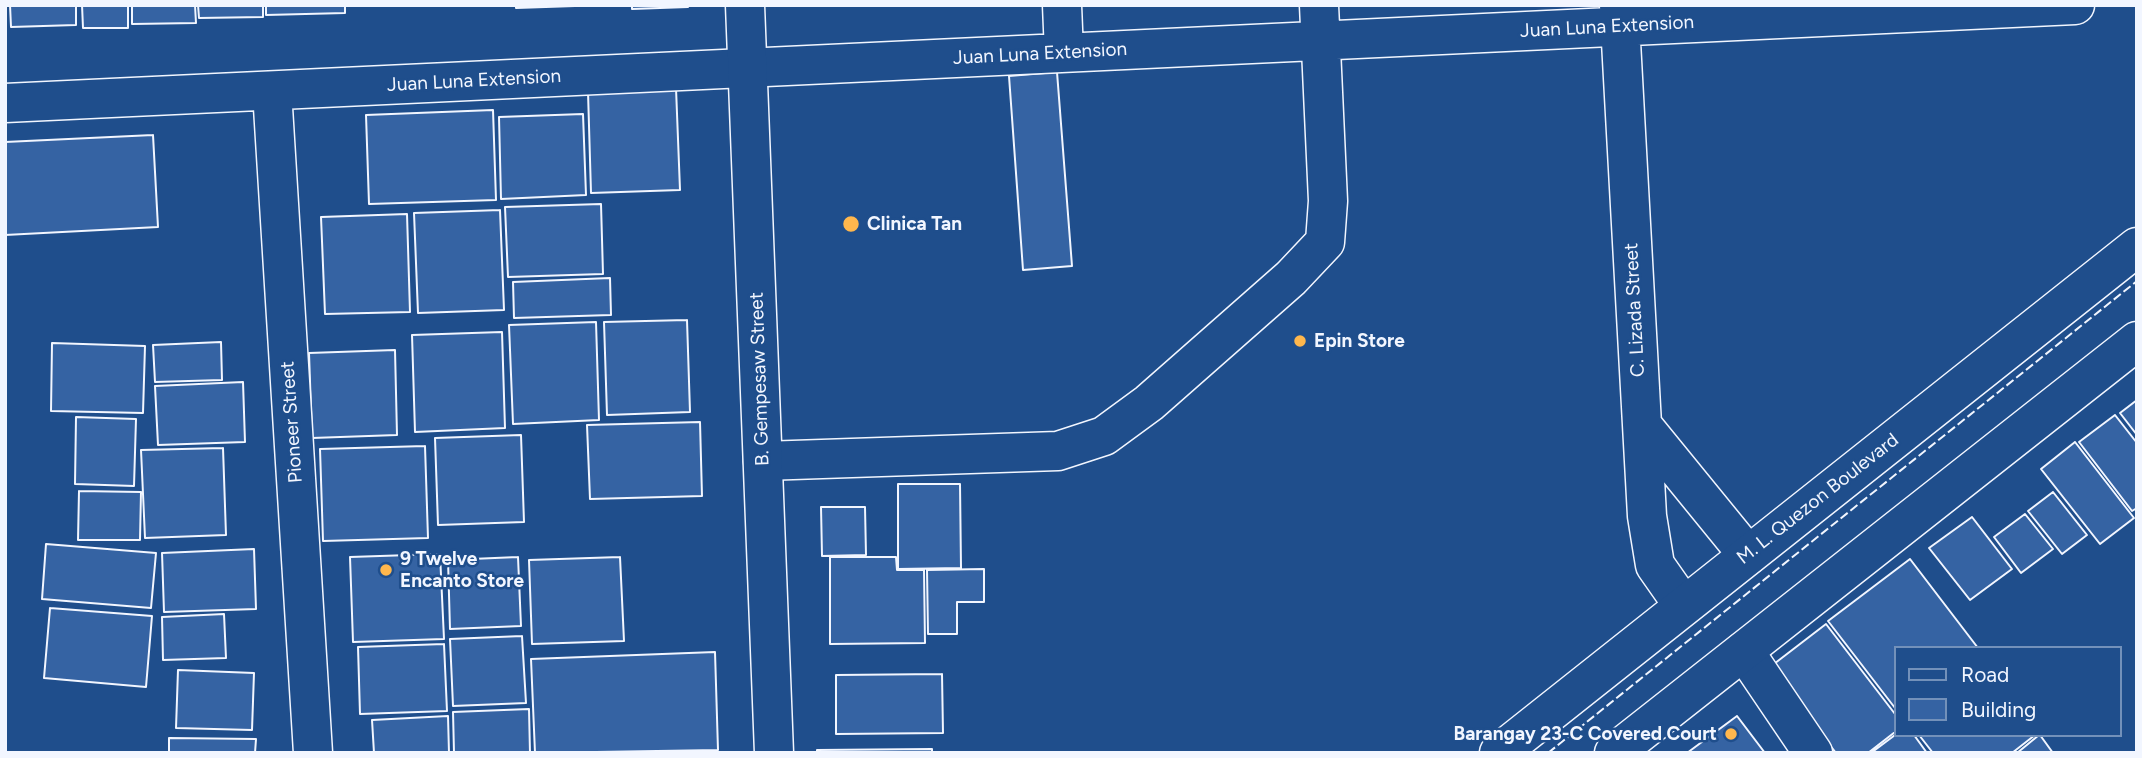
<!DOCTYPE html>
<style>
body{margin:0}
#map{position:relative;width:2142px;height:758px;overflow:hidden;background:#1f4e8c;font-family:Figtree,sans-serif}
canvas{display:block}
.frame{position:absolute;inset:0;border:7px solid #f2f6ff;pointer-events:none}
.legend{position:absolute;left:1894px;top:646px;width:228px;height:91px;box-sizing:border-box;background:#1f4e8c;border:2px solid #7391ba;margin:0;padding:9px 12px;list-style:none;font-size:21px;color:#f2f6ff}
.legend li{display:flex;align-items:center;gap:14px;height:35px}
.legend b{width:35px;border:2px solid #7391ba}
</style>
<div id="map">
<canvas width="2142" height="758"></canvas>
<div class="frame"></div>
<ul class="legend">
<li><b style="height:9px;background:#1f4e8c"></b>Road</li>
<li><b style="height:19px;background:#3563a3"></b>Building</li>
</ul>
</div>
<script>
const c = document.querySelector('canvas').getContext('2d');
c.lineJoin = 'round';
function fill(path, color) { c.fillStyle = color; c.fill(path, 'evenodd'); }
const toPath = rows => new Path2D(rows.map(r => 'M' + r).join(''));
function stroke(path, color, width, dash) { c.strokeStyle = color; c.lineWidth = width; c.lineCap = dash ? 'butt' : 'round'; c.setLineDash(dash || []); c.stroke(path); }
function write(font, color, halo, rows, align = 'center') {
  c.font = font + ' Figtree,sans-serif'; c.lineWidth = 5; c.setLineDash([]); c.textBaseline = 'middle'; c.strokeStyle = halo; c.fillStyle = color; for (const [text, x, y, turn = 0] of rows) {
    c.save(); c.translate(x, y); c.rotate((+turn || 0) * Math.PI / 180); c.textAlign = isNaN(turn) ? turn : align; if (halo) c.strokeText(text, 0, 0); c.fillText(text, 0, 0); c.restore();
  }
}
const building = toPath([
 [10,5,76,5,76,25,11,27,10,5],
 [82,5,128,5,128,28,83,28,82,5],
 [132,5,195,5,196,23,132,24,132,5],
 [198,5,263,5,263,17,199,18,198,5],
 [266,5,345,5,345,13,266,15,266,5],
 [516,5,575,5,575,6,516,8,516,5],
 [632,5,688,5,688,7,632,9,632,5],
 [1057,72,1072,266,1023,270,1009,76,1057,72],
 [676,88,680,190,591,193,588,92,676,88],
 [493,110,496,200,369,204,366,115,493,110],
 [583,114,586,195,501,199,499,117,583,114],
 [153,135,158,227,5,235,5,142,153,135],
 [601,204,603,274,508,277,505,207,601,204],
 [500,210,504,310,418,313,414,213,500,210],
 [407,214,410,312,325,314,321,217,407,214],
 [610,278,611,315,514,318,513,282,610,278],
 [687,320,690,412,607,415,604,322,687,320],
 [596,322,599,420,513,424,509,325,596,322],
 [502,332,505,428,415,432,412,335,502,332],
 [221,342,222,380,155,382,153,345,221,342],
 [52,343,145,346,143,413,51,411,52,343],
 [395,350,397,435,312,438,309,353,395,350],
 [243,382,245,442,158,445,155,386,243,382],
 [2137,400,2137,435,2120,413,2137,400],
 [2115,415,2137,443,2137,508,2132,511,2079,442,2115,415],
 [76,417,136,419,134,486,75,484,76,417],
 [700,422,702,496,590,499,587,425,700,422],
 [521,435,524,522,438,525,435,438,521,435],
 [2075,442,2134,518,2100,544,2041,469,2075,442],
 [425,446,428,538,323,541,320,449,425,446],
 [223,448,226,535,145,538,141,450,223,448],
 [898,484,960,484,961,568,898,569,898,484],
 [79,491,141,492,140,540,78,540,79,491],
 [2053,492,2087,535,2062,554,2028,511,2053,492],
 [821,507,865,507,866,555,822,556,821,507],
 [2025,514,2053,549,2021,573,1994,537,2025,514],
 [1972,517,2012,569,1970,600,1929,548,1972,517],
 [46,544,156,553,151,608,42,599,46,544],
 [254,549,256,609,164,612,162,553,254,549],
 [440,554,444,639,353,642,350,557,440,554],
 [518,557,521,626,450,629,448,560,518,557],
 [620,557,624,641,532,644,529,560,620,557],
 [830,557,896,557,897,570,924,570,925,643,830,644,830,557],
 [1910,559,1978,648,1895,648,1895,708,1828,621,1910,559],
 [984,569,984,602,957,602,957,634,928,634,927,570,984,569],
 [50,608,152,616,146,687,44,678,50,608],
 [224,614,226,658,163,660,162,617,224,614],
 [1826,624,1895,714,1895,732,1868,753,1836,753,1770,667,1826,624],
 [522,636,526,703,453,706,450,639,522,636],
 [444,644,447,711,360,714,358,647,444,644],
 [715,652,718,750,535,753,531,659,715,652],
 [178,670,254,673,252,730,176,728,178,670],
 [942,674,943,733,836,734,836,675,942,674],
 [529,709,530,753,454,753,453,712,529,709],
 [448,716,449,753,374,753,372,720,448,716],
 [1737,716,1765,753,1687,753,1737,716],
 [1895,735,1914,735,1927,753,1871,753,1895,735],
 [1919,735,2035,735,2012,753,1933,753,1919,735],
 [2040,735,2053,753,2017,753,2039,735,2040,735],
 [169,738,256,739,255,753,169,753,169,738],
 [932,749,932,753,817,753,817,750,932,749]
]);
fill(building, '#3563a3');
stroke(building, '#f2f6ff', 2);
const minor = toPath([
 [1062,5,1064,53],
 [1619,5,1647,516,1655,565,1683,605],
 [272,91,313,753],
 [5,103,2075,5],
 [1642,425,1748,555],
 [763,461,1058,451,1104,436,1149,403,1291,278,1325,242,1328,201,1319,5],
 [1744,651,1813,753]
]);
const tertiary = toPath([
 [745,5,774,753]
]);
const primary = toPath([
 [1499,753,2137,247],
 [1614,753,2137,341]
]);
stroke(minor, '#f2f6ff', 41);
stroke(tertiary, '#f2f6ff', 41);
stroke(primary, '#f2f6ff', 41);
stroke(minor, '#1f4e8c', 38);
stroke(tertiary, '#1f4e8c', 38);
stroke(primary, '#1f4e8c', 38);
stroke(toPath([
 [1548,753,2137,281]
]), '#f2f6ff', 2, [9, 3.5]);
for (const [x, y, r, color] of [
 [851,224,9,"#ffb74d"],
 [1300,341,7,"#ffb74d"],
 [386,570,7,"#ffb74d"],
 [1731,734,7,"#ffb74d"]
]) { const dot = new Path2D(); dot.arc(x, y, r, 0, 2 * Math.PI); c.fillStyle = color; c.fill(dot); stroke(dot, '#1f4e8c', 2.5); }
write('19px', '#f2f6ff', '#1f4e8c', [
 ["Juan Luna Extension",1607,27,-3],
 ["Juan Luna Extension",1040,54,-3],
 ["Juan Luna Extension",474,81,-3],
 ["C. Lizada Street",1635,310,-93],
 ["B. Gempesaw Street",760,379,-92],
 ["Pioneer Street",292,422,-94],
 ["M. L. Quezon Boulevard",1818,499,-38]
]);
write('bold 19px', '#f2f6ff', '#1f4e8c', [
 ["Clinica Tan",867,224],
 ["Epin Store",1314,341],
 ["9 Twelve",400,559],
 ["Encanto Store",400,581],
 ["Barangay 23-C Covered Court",1717,734,"right"]
], 'left');
</script>
